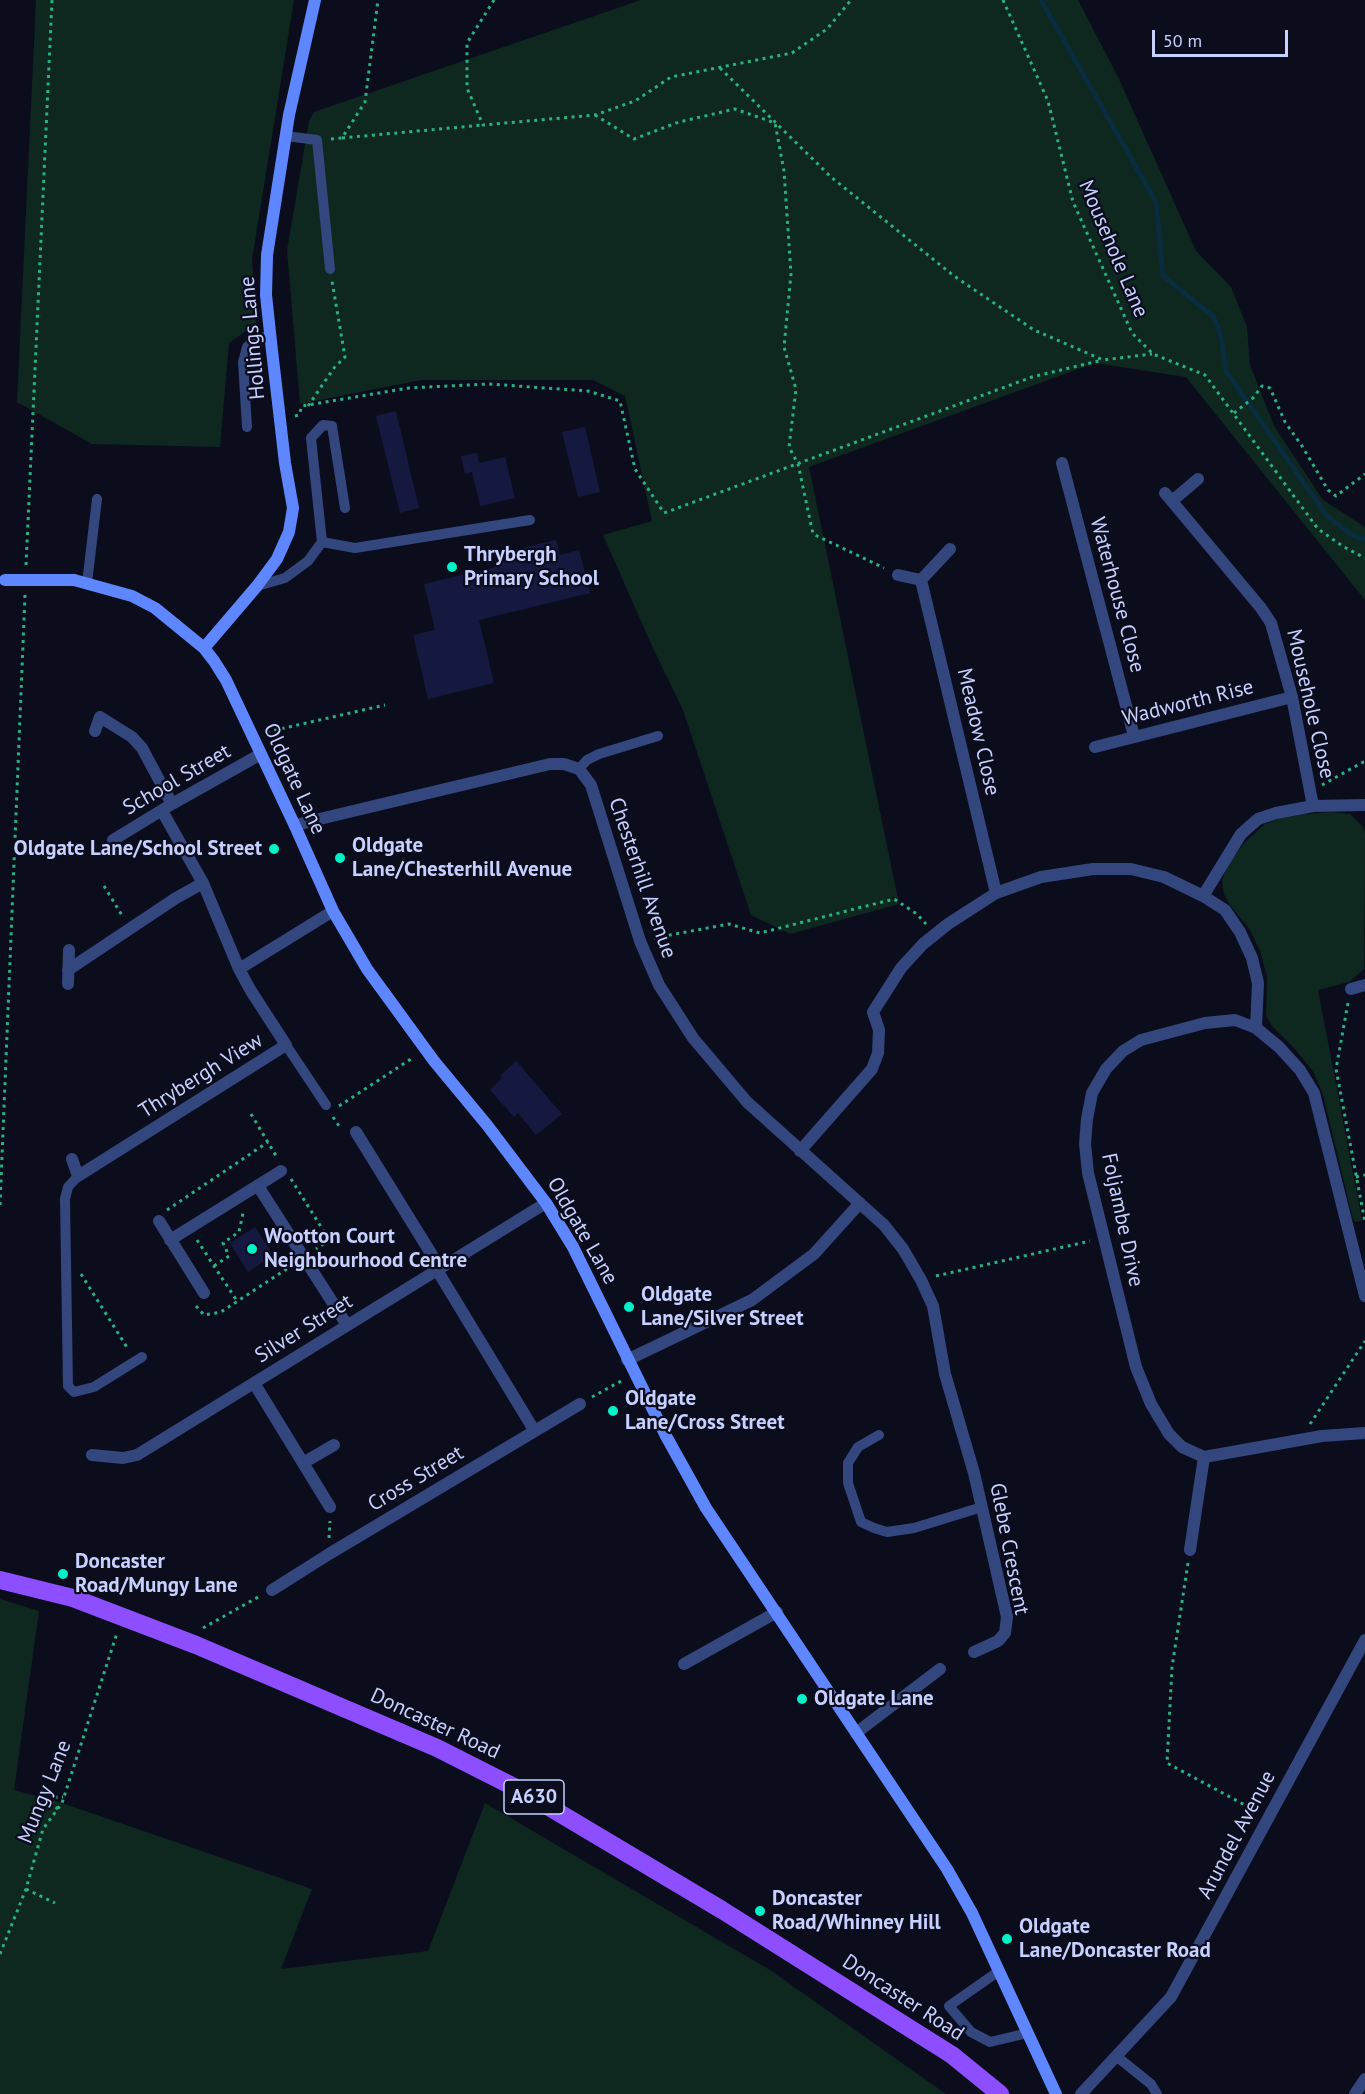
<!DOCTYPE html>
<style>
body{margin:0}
#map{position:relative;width:1365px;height:2094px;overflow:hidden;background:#0b0d1d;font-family:"PT Sans",sans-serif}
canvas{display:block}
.scale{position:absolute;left:1152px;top:30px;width:136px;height:27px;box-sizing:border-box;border:3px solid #c7d0ff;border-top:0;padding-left:8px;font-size:18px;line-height:21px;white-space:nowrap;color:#c7d0ff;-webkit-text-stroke:4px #0b0d1d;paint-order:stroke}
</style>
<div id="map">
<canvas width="1365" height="2094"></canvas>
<div class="scale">50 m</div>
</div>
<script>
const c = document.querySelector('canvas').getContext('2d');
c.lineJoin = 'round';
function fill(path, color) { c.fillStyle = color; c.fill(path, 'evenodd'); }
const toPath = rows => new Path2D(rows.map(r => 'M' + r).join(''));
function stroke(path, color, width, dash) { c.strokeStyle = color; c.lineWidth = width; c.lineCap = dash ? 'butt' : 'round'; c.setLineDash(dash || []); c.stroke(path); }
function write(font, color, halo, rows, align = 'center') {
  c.font = font + ' "PT Sans",sans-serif'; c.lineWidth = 4.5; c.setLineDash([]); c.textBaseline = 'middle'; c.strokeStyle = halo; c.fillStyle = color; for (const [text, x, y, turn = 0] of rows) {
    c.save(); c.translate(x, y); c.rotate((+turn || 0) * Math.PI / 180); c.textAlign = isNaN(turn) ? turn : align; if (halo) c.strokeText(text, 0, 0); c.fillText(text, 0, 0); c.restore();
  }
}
fill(toPath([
 [36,0,294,0,252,260,256,324,229,343,220,447,92,444,17,402],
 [641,0,1078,0,1118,77,1196,251,1231,287,1247,327,1250,365,1274,426,1323,500,1365,527,1365,600,1186,377,1095,363,809,467,899,904,790,934,751,915,683,710,652,646,603,535,652,521,625,396,593,380,421,380,300,404,287,250,309,121,314,112],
 [1333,812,1350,814,1362,826,1365,833,1364,969,1349,982,1318,990,1362,1221,1355,1222,1353,1219,1323,1095,1314,1073,1295,1049,1272,1026,1266,1016,1267,977,1260,951,1250,930,1229,904,1224,894,1222,880,1228,865,1245,842,1265,824,1289,815],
 [0,1599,39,1611,14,1790,62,1803,312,1889,281,1969,428,1951,485,1803,770,1970,946,2094,0,2094]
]), '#0e271f');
stroke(toPath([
 [1041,0,1156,202,1163,276,1214,317,1221,336,1226,371,1327,516,1354,536,1365,539]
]), '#092c3e', 5);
fill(toPath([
 [396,411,419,508,400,513,376,416],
 [585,427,600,492,578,497,562,432],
 [477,453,479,463,505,457,515,498,480,506,472,472,465,474,461,456],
 [556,540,560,555,579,550,590,593,479,620,494,683,428,699,413,635,435,630,424,584,500,566,497,554],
 [516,1061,562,1114,536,1135,518,1113,514,1117,490,1090,502,1078,500,1076],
 [255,1227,273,1255,248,1272,230,1243]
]), '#16193f');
stroke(toPath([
 [494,0,467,43,467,88,483,125,595,115,635,101,671,77,792,53,827,29,851,0],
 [1003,0,1048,101,1073,202,1132,333,1153,354,1205,375,1318,529,1344,547,1365,558],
 [720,68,831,177,954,276,1034,330,1103,360,1152,354],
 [595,115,634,139,679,122,735,109,775,123,784,171,791,274,784,347,796,389,789,447,798,464,813,534,884,568],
 [342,138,483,125],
 [331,139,342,138,365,102,378,0],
 [308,406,334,368,345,357,332,281],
 [1234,413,1253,398,1262,386,1270,388,1285,422,1302,446,1328,490,1336,496,1365,474],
 [295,416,299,415,302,406,409,388,489,384,588,391,620,401,635,469,664,513,1032,377,1103,360],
 [26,565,52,0],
 [267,732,385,705],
 [1322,785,1365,761],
 [104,886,123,917],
 [654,938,729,924,760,933,894,899,917,914,926,924],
 [1348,1003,1336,1069,1365,1222],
 [339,1106,414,1057],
 [251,1114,278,1159],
 [333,1117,341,1129],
 [1356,1177,1365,1175],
 [291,1179,323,1230,325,1243,316,1249],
 [0,1205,25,595],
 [167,1210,268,1142],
 [197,1240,237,1301],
 [214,1266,229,1256,223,1243,239,1232,243,1213],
 [81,1274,128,1349],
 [936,1276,1090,1241],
 [196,1306,204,1315,221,1312,291,1266],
 [592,1397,623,1380],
 [1310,1424,1365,1341],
 [329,1538,330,1521],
 [1188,1563,1172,1667,1167,1763,1256,1811],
 [203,1628,260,1596],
 [58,1809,52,1804,55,1797,63,1797],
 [26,1889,55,1903],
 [0,1954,26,1889,43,1829,62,1803,117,1633]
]), '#29b183', 3, [3, 4.5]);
stroke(toPath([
 [286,136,317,140,330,269],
 [247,427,243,362,247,347,254,341,270,335],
 [322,542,355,548,530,520],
 [87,583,97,499],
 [257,586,285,578,308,561,322,542,311,438,323,425,332,426,345,508],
 [579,769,587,760,599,754,658,736],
 [286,1045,326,1105],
 [78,1176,68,1187,65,1199,68,1386,74,1392,94,1387,142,1357],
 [879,1435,858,1447,848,1463,848,1483,861,1522,874,1528,887,1532,914,1528,982,1507],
 [999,1971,949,2006,971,2032,990,2042,1028,2033],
 [1116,2056,1151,2084,1157,2094]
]), '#34467e', 10);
stroke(toPath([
 [1062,463,1134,736],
 [1165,493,1261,608,1271,623,1292,697,1313,806],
 [1172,501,1198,479],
 [898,575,921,580,950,549],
 [921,580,996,893],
 [95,731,100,717,132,737,142,748,172,804],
 [1095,747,1292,697],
 [295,826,307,822,550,764,564,764,579,769,591,785,640,941,659,985,693,1038,747,1102,884,1225,903,1249,921,1280,933,1306,945,1374,974,1473,1007,1617,1005,1633,998,1641,974,1652],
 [113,840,172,804,261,754],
 [1203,896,1241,834,1258,819,1276,813,1313,806,1365,805],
 [239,969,333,911],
 [68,970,176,898,203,883],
 [68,984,69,950],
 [1351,989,1365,985],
 [356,1132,440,1268],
 [800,1151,872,1069,878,1053,879,1030,873,1012,901,968,923,944,948,924,996,893,1041,877,1093,869,1131,869,1164,877,1203,896,1225,910,1240,932,1252,958,1258,983,1256,1028],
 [72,1159,78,1176,286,1045,251,991,239,969,203,883,162,811],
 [258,1186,347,1325],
 [159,1221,204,1293],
 [170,1240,281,1171],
 [437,1270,534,1430],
 [1365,1296,1314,1093,1300,1070,1279,1047,1256,1028,1235,1020,1205,1023,1141,1040,1123,1051,1106,1069,1092,1093,1087,1119,1085,1144,1088,1173,1136,1367,1151,1404,1169,1434,1182,1447,1204,1457,1322,1436,1365,1433],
 [627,1360,752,1300,814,1254,860,1203],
 [254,1383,330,1507],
 [92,1455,123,1458,137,1455,546,1203],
 [303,1463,334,1445],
 [1190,1550,1204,1457],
 [272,1590,329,1554,580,1404],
 [684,1664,777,1612],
 [856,1733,940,1669],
 [1081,2094,1171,1997,1365,1640],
 [1355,2094,1365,2079]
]), '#34467e', 12);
stroke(toPath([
 [74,580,132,596,155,608,204,648,214,661,226,680,295,826,333,911,367,969,434,1061,487,1125,546,1203,573,1247,666,1436,706,1508,947,1869,972,1913,1056,2094],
 [204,648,257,586,277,559,289,532,293,508,285,463,271,342,266,295,267,255,289,115,315,0]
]), '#5e86ff', 12);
stroke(toPath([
 [0,1580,73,1598,196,1645,437,1748,524,1792,722,1910,952,2055,1000,2094]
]), '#8c4eff', 18);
stroke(toPath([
 [5,580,74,580]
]), '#5e86ff', 12);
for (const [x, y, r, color] of [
 [452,567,6,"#00f2c8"],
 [274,849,6,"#00f2c8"],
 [340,858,6,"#00f2c8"],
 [252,1249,6,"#00f2c8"],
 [629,1307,6,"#00f2c8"],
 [613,1411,6,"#00f2c8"],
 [63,1574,6,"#00f2c8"],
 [802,1699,6,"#00f2c8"],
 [760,1911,6,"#00f2c8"],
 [1007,1939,6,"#00f2c8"]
]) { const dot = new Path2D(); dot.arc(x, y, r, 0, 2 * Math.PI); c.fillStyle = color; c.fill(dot); stroke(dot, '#0b0d1d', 2); }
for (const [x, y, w] of [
 [534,1797,60]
]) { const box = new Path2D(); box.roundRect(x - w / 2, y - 17, w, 34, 4.5); c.fillStyle = '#0b0d1d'; c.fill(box); stroke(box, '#c7d0ff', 1.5); }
write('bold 20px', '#c7d0ff', null, [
 ["A630",534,1797]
]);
write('21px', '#c7d0ff', '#0b0d1d', [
 ["Mousehole Lane",1113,249,67],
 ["Hollings Lane",253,338,-95],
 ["Waterhouse Close",1117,595,75],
 ["Wadworth Rise",1188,703,-14],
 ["Mousehole Close",1310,704,77],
 ["Meadow Close",978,732,77],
 ["Oldgate Lane",294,779,65],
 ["School Street",177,780,-30],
 ["Chesterhill Avenue",642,878,71],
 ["Thrybergh View",201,1076,-32],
 ["Foljambe Drive",1122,1220,78],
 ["Oldgate Lane",582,1231,60],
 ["Silver Street",304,1329,-32],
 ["Cross Street",416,1479,-31],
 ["Glebe Crescent",1009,1549,79],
 ["Doncaster Road",435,1724,25],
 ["Mungy Lane",45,1792,-68],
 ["Arundel Avenue",1237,1835,-62],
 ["Doncaster Road",903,1998,33]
]);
write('bold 21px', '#c7d0ff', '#0b0d1d', [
 ["Thrybergh",464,555],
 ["Primary School",464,579],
 ["Oldgate",352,846],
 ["Lane/Chesterhill Avenue",352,870],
 ["Oldgate Lane/School Street",262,849,"right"],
 ["Wootton Court",264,1237],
 ["Neighbourhood Centre",264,1261],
 ["Oldgate",641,1295],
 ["Lane/Silver Street",641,1319],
 ["Oldgate",625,1399],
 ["Lane/Cross Street",625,1423],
 ["Doncaster",75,1562],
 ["Road/Mungy Lane",75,1586],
 ["Oldgate Lane",814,1699],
 ["Doncaster",772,1899],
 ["Road/Whinney Hill",772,1923],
 ["Oldgate",1019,1927],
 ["Lane/Doncaster Road",1019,1951]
], 'left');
</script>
